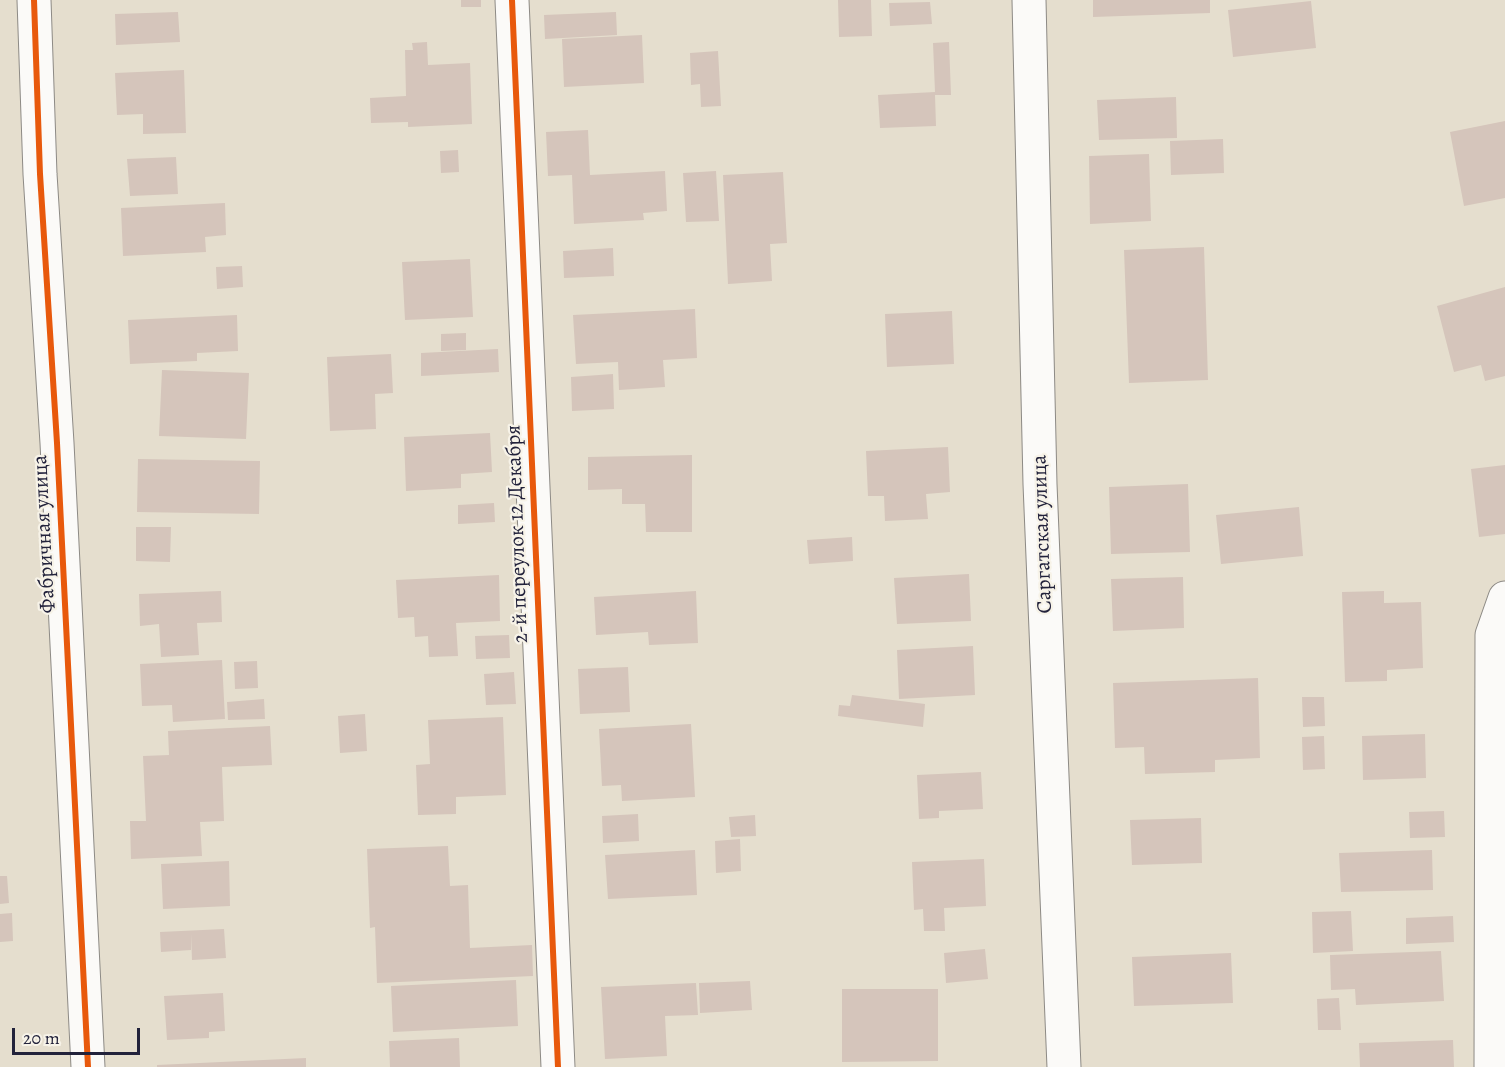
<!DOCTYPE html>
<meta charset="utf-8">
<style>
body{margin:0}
#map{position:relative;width:1505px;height:1067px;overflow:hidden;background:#e5dece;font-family:Alegreya,serif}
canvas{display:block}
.scale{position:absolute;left:12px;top:1028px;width:128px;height:27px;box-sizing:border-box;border:3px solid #22223b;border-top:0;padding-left:8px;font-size:18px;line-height:21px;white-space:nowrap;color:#22223b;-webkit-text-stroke:4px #f7f3e8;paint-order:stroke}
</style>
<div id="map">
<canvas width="1505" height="1067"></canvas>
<div class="scale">20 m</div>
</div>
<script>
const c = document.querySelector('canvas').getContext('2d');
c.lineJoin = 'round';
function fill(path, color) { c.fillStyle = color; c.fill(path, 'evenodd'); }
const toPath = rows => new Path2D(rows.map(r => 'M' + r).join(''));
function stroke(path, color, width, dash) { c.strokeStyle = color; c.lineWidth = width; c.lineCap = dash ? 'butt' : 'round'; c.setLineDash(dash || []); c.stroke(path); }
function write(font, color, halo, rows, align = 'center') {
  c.font = font + ' Alegreya,serif'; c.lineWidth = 4.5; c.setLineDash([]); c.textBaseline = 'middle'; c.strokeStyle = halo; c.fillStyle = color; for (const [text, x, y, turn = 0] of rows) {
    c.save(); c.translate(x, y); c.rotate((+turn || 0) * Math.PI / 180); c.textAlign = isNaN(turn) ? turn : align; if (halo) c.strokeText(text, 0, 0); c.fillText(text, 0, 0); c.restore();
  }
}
fill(toPath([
 [461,0,481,0,481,7,461,7],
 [838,0,871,0,872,36,839,37],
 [1093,0,1210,0,1210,13,1093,17],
 [1311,1,1316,48,1233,57,1228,10],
 [930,2,932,24,890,26,889,3],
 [178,12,180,42,116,45,115,14],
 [616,12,617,35,545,39,544,15],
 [642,35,644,83,564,87,562,39],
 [427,42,428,65,470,63,472,124,408,127,408,122,371,123,370,98,406,96,405,50,413,50,412,43],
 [949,42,951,95,935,95,936,126,880,128,878,95,935,92,933,43],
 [718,51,721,106,701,107,700,84,691,85,690,53],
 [184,70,186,133,143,134,143,114,117,115,115,73],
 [1176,97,1177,138,1099,140,1097,100],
 [1505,121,1505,198,1464,206,1450,132],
 [588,130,590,175,665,171,667,211,643,213,644,220,574,224,572,175,548,176,546,132],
 [1223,139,1224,173,1171,175,1170,141],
 [458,150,459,172,441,173,440,151],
 [1149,154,1151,221,1090,224,1089,156],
 [176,157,178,194,130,196,127,159],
 [716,171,719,221,686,222,683,173],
 [783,172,787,243,770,244,772,281,728,284,723,175],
 [225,203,226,235,205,237,206,252,123,256,121,208],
 [1204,247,1208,380,1129,383,1124,250],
 [613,248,614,276,564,278,563,251],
 [470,259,473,317,405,320,402,262],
 [242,266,243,287,217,289,216,267],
 [1505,287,1505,376,1485,381,1481,365,1454,372,1437,306],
 [695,309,697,358,663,360,665,387,619,390,618,362,576,364,573,315],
 [952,311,954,364,887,367,885,314],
 [237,315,238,351,197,353,197,361,130,364,128,320],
 [466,333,466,350,441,351,441,334],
 [498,349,499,372,421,376,421,353],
 [391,354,393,393,375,394,376,429,330,431,327,357],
 [162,370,249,373,246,439,159,436],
 [613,374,614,409,572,411,571,377],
 [490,433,492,472,461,474,461,488,406,491,404,437],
 [948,447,950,492,926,494,928,519,885,521,884,496,868,496,866,451],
 [692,455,692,532,646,532,645,504,622,504,622,489,588,490,588,457],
 [138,459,260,461,259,514,137,512],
 [1505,465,1505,534,1479,537,1471,469],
 [1188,484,1190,552,1111,554,1109,487],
 [494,503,495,522,458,524,458,505],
 [1299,507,1303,556,1221,564,1216,515],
 [136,527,171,527,170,562,136,561],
 [852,537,853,561,809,564,807,540],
 [969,574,971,621,897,624,894,578],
 [499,575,500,621,456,623,458,656,429,657,428,636,415,637,414,617,398,618,396,580],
 [1183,577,1184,628,1113,631,1111,579],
 [221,591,222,622,197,623,199,655,161,657,159,624,140,626,139,594],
 [696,591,698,643,649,645,648,632,596,635,594,597],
 [1384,591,1384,603,1421,602,1423,668,1387,670,1387,681,1345,682,1342,592],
 [509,635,510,658,476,659,475,636],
 [973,646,975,695,899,699,897,650],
 [222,660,225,719,173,722,172,705,142,706,140,664],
 [257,661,258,688,235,689,234,662],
 [628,667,630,712,580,714,578,669],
 [514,672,516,704,486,705,484,674],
 [1258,678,1260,758,1215,760,1215,772,1145,774,1144,747,1115,748,1113,683],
 [852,695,925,704,923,727,838,716,839,705,850,706],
 [1302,697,1324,697,1325,726,1303,727],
 [264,699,265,719,228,720,227,702],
 [365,714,367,751,340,753,338,716],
 [503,717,506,795,456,797,456,814,418,815,416,765,430,764,428,720],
 [691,724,695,797,622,801,621,785,602,786,599,729],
 [270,726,272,765,222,767,224,821,200,822,202,856,131,859,130,821,146,821,143,756,169,755,168,731],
 [1425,734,1426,778,1363,780,1362,736],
 [1324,736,1325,769,1303,770,1302,737],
 [981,772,983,809,939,811,939,818,919,819,917,775],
 [1444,811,1445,837,1410,838,1409,812],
 [638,814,639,841,603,843,602,816],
 [755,815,756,836,731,837,729,817],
 [1201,818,1202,863,1132,865,1130,820],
 [740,839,741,871,716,873,715,841],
 [448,846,450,886,468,885,470,948,532,945,533,976,377,983,375,927,370,928,367,849],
 [695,850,697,895,608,899,605,855],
 [1432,850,1433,890,1341,892,1339,853],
 [984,859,986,906,944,908,945,931,924,931,923,909,914,910,912,862],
 [229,861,230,906,163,909,161,864],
 [0,876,7,876,9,903,0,904],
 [1351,911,1353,951,1313,953,1312,912],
 [12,913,13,941,0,942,0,914],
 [1453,916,1454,942,1406,944,1406,918],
 [224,929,226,958,192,960,191,934,191,950,161,952,160,932],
 [985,949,988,979,946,983,944,953],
 [1441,951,1444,1001,1356,1005,1355,989,1331,990,1330,955],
 [1231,953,1233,1003,1134,1006,1132,957],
 [516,980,518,1026,393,1032,391,986],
 [750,981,752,1010,700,1013,699,983],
 [696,983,698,1015,665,1016,667,1056,605,1059,601,987],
 [842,989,938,989,938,1061,842,1062],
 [223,993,225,1031,209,1032,209,1038,167,1040,164,996],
 [1339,998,1341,1030,1318,1030,1317,999],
 [459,1038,460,1067,390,1067,389,1041],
 [1453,1040,1454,1067,1360,1067,1359,1043],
 [306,1058,306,1067,157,1067,157,1065]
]), '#d5c5bb');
const street = toPath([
 [34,0,40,174,57,443,88,1067],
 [512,0,558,1067],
 [1029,0,1040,484,1064,1067],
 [1491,1067,1492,635,1505,598]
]);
stroke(street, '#8d8a85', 35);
stroke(street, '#fbfaf8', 33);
stroke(toPath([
 [34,0,40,174,57,443,88,1067],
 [512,0,558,1067]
]), '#e8590c', 6);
write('21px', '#22223b', '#f7f3e8', [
 ["Фабричная улица",45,534,-93],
 ["2-й переулок 12 Декабря",518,534,-92],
 ["Саргатская улица",1043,534,-92]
]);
</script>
